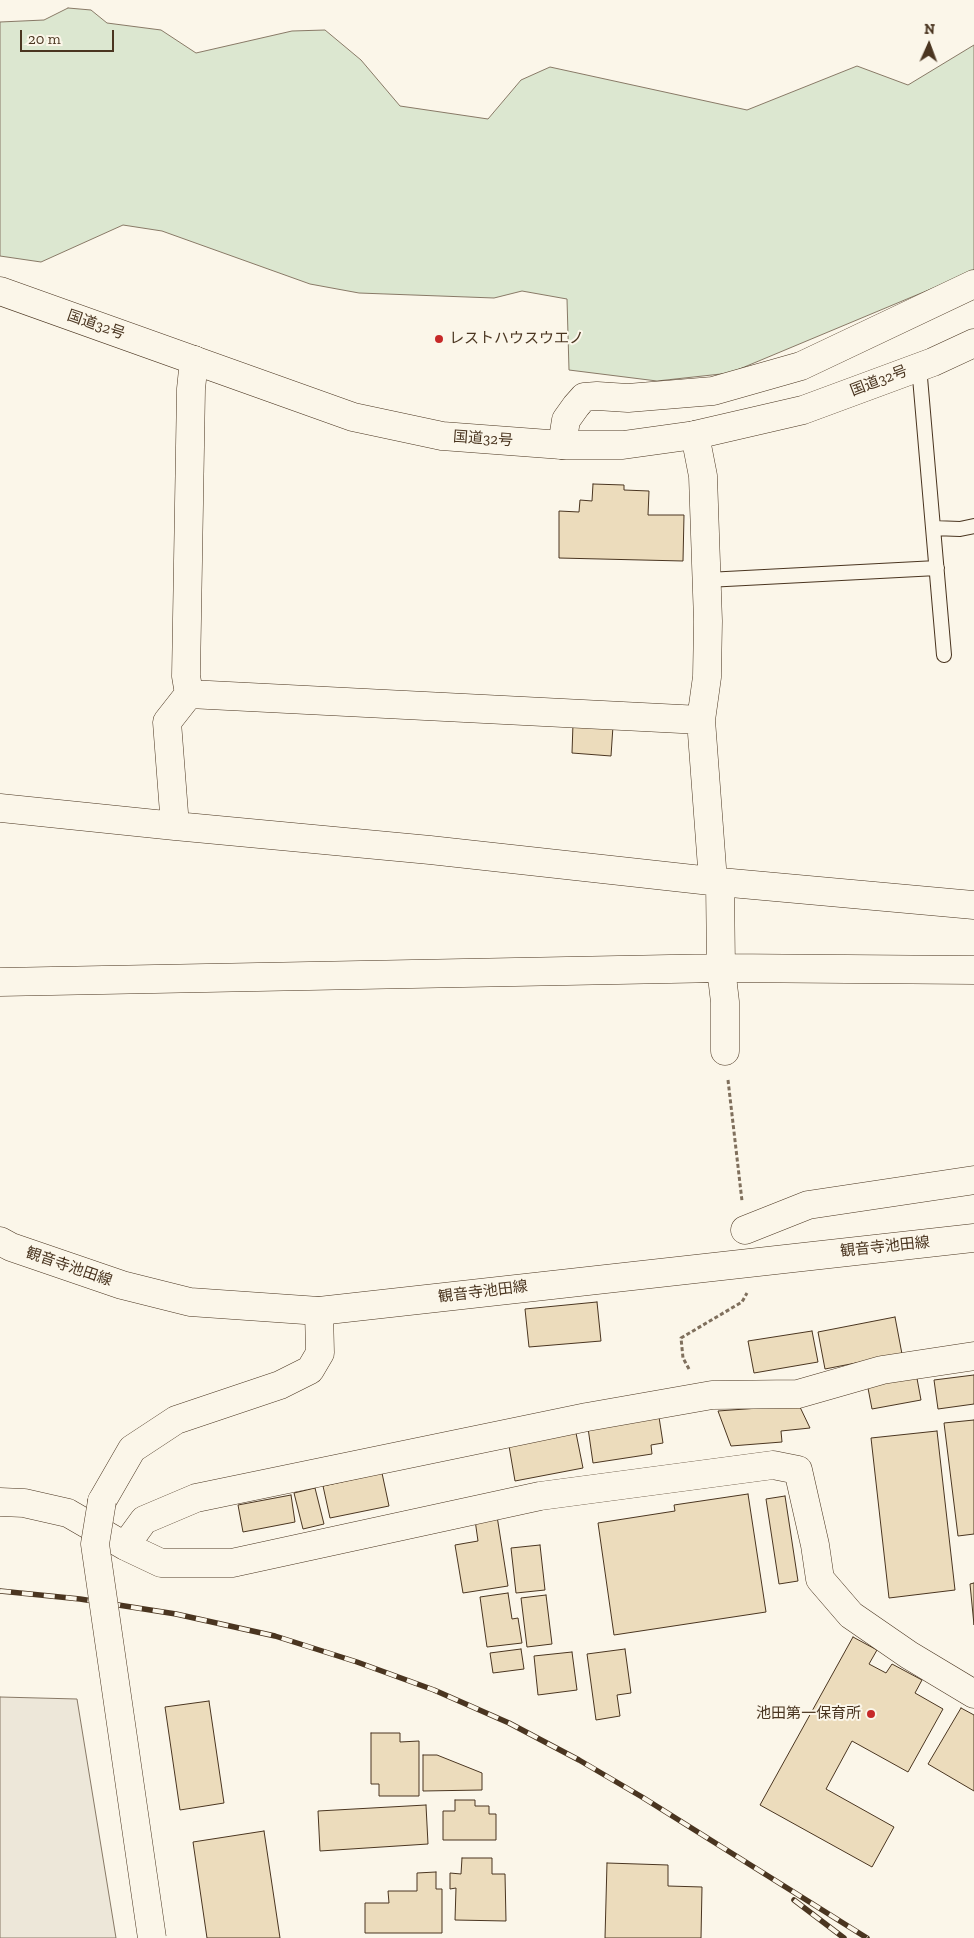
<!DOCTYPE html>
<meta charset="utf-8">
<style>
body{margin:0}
#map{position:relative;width:974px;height:1938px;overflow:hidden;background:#fbf6e9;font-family:"Zilla Slab",serif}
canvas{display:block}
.north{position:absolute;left:904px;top:20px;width:50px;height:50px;-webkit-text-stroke:4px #fbf6e9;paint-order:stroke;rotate:2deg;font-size:14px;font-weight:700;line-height:20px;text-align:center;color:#4a3520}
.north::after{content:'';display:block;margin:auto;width:18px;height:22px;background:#4a3520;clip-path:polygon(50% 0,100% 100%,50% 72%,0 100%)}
.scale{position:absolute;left:20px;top:30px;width:94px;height:22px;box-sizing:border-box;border:2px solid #4a3520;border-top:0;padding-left:6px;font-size:15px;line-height:18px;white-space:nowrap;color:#4a3520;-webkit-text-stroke:4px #fbf6e9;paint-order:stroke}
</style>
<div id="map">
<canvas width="974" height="1938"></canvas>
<div class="north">N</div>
<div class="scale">20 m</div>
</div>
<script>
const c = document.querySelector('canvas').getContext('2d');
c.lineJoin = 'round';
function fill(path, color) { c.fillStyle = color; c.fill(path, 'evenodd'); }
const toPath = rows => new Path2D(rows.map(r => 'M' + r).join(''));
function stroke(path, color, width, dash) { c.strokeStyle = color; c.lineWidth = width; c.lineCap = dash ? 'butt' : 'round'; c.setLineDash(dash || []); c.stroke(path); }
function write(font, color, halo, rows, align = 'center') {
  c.font = font + ' "Zilla Slab","Noto Sans JP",serif'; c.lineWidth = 4; c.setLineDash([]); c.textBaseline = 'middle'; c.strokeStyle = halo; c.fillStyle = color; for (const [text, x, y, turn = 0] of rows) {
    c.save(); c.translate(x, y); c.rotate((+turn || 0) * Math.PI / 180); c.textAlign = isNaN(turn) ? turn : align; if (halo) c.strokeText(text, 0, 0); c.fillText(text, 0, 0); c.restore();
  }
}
const green = toPath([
 [68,8,91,10,107,23,161,30,196,53,292,31,325,30,361,60,400,106,488,119,521,80,550,67,747,110,857,66,908,85,974,45,974,271,730,373,657,381,569,370,567,299,522,291,494,298,359,293,310,284,162,231,123,225,41,262,0,256,0,22,44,20,68,8]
]);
fill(green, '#dce7d0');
stroke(green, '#887966', 1);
const parking = toPath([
 [0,1697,77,1699,116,1938,0,1938,0,1697]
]);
fill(parking, '#ede7d9');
stroke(parking, '#887966', 1);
const building = toPath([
 [593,484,624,485,624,490,649,491,648,515,684,515,683,561,559,558,559,511,579,512,580,500,592,501,593,484],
 [573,724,613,726,611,756,572,753,573,724],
 [597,1302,601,1341,529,1347,525,1309,597,1302],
 [895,1317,902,1354,825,1369,818,1332,895,1317],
 [812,1331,818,1362,754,1373,748,1341,812,1331],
 [916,1373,921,1400,872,1409,867,1383,916,1373],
 [974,1375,974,1404,938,1409,934,1380,974,1375],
 [799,1405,810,1428,781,1431,782,1442,731,1446,718,1411,799,1405],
 [659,1417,663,1443,651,1445,652,1454,593,1463,588,1428,659,1417],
 [974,1420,974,1534,958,1536,944,1423,974,1420],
 [937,1431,955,1590,889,1598,871,1438,937,1431],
 [576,1433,583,1468,515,1481,509,1446,576,1433],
 [382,1473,389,1506,330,1518,323,1486,382,1473],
 [315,1488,324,1524,303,1529,294,1493,315,1488],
 [748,1494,766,1612,614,1635,598,1523,675,1511,674,1505,748,1494],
 [291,1495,295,1522,243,1532,238,1505,291,1495],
 [785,1496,798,1581,779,1584,766,1499,785,1496],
 [497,1516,508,1586,463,1593,455,1545,478,1541,475,1520,497,1516],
 [540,1545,545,1590,516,1593,511,1548,540,1545],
 [974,1583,974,1625,970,1584,974,1583],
 [508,1593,512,1619,518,1618,522,1643,487,1647,480,1597,508,1593],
 [546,1595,552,1644,527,1647,521,1598,546,1595],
 [853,1637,877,1650,869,1664,886,1673,892,1664,922,1680,915,1693,943,1709,908,1772,852,1741,826,1789,894,1827,872,1867,760,1805,853,1637],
 [521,1649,524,1669,493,1673,490,1653,521,1649],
 [625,1649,631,1693,617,1695,620,1716,596,1720,587,1654,625,1649],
 [572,1652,577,1690,538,1695,534,1656,572,1652],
 [209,1701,224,1803,180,1810,165,1707,209,1701],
 [961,1708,974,1715,974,1791,928,1764,961,1708],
 [371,1733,400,1733,400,1742,419,1741,419,1796,379,1796,379,1784,371,1784,371,1733],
 [423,1755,437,1755,482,1773,482,1790,423,1791,423,1755],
 [455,1800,475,1800,475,1806,489,1806,489,1814,496,1814,496,1840,443,1840,443,1811,455,1811,455,1800],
 [426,1805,428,1844,320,1851,318,1811,426,1805],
 [264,1831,280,1938,207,1938,193,1842,264,1831],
 [462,1858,492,1858,492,1874,505,1874,506,1921,455,1920,456,1888,450,1889,450,1873,461,1874,462,1858],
 [607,1863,668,1865,668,1886,702,1887,701,1938,605,1938,607,1863],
 [436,1872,436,1889,442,1889,442,1933,365,1933,365,1903,389,1903,388,1891,417,1891,417,1873,436,1872]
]);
fill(building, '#ecdcbc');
stroke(building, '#4a3520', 1);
const lane = toPath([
 [919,366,944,655],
 [933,528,960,529,974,526],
 [707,580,937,568]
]);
const street = toPath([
 [695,435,703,476,708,621,707,677,701,720,713,881],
 [562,445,566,420,576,406,584,397,597,396,628,398,713,391,801,366,974,284],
 [189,694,186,676,191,389,194,360],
 [0,808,175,826,430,850,720,882,974,905],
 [175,826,167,722,189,694,701,720],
 [720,882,721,968,725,1002,725,1051],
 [0,982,721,968,974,970],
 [745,1230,808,1205,974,1180],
 [0,1502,24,1503,68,1513,125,1546,161,1563,232,1563,540,1496,773,1465,798,1470,815,1545,820,1579,851,1615,909,1655,974,1694],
 [125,1546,144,1520,196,1498,587,1417,712,1395,798,1394,882,1370,974,1356]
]);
const secondary = toPath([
 [102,1501,132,1449,176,1420,280,1385,310,1370,320,1353,319,1311]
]);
const primary = toPath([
 [0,1241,11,1247,122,1285,190,1302,319,1311,974,1238]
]);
const highway = toPath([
 [0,291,353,417,442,436,562,445,623,445,695,435,803,410,933,362,974,343]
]);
stroke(lane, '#4a3520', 16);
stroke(street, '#4a3520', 29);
stroke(secondary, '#4a3520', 29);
stroke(primary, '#4a3520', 29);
stroke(highway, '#4a3520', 29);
stroke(toPath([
 [728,1080,742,1201],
 [689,1369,683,1358,681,1338,742,1302,747,1293]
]), '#7f6f5c', 3, [4, 2.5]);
stroke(lane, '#fbf6e9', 14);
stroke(street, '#fbf6e9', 28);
stroke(secondary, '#fbf6e9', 28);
stroke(primary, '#fbf6e9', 28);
stroke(highway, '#fbf6e9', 28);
const rail = toPath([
 [0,1591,80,1599,176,1614,275,1636,357,1662,434,1690,509,1723,579,1760,642,1797,867,1938],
 [794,1900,844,1938]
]);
stroke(rail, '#4a3520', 5.5);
stroke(rail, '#fbf6e9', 4, [11]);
const secondaryBridge = toPath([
 [102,1501,95,1544,152,1938]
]);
stroke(secondaryBridge, '#4a3520', 29, []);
stroke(secondaryBridge, '#fbf6e9', 28);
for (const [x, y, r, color] of [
 [439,339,5,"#c62828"],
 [871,1714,5,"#c62828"]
]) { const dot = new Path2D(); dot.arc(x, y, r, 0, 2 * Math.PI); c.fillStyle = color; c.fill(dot); stroke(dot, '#fbf6e9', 2); }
write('15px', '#4a3520', '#fbf6e9', [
 ["国道32号",96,325,19],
 ["国道32号",879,381,-21],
 ["国道32号",483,439,4],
 ["観音寺池田線",885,1247,-6],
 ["観音寺池田線",69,1267,19],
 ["観音寺池田線",483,1292,-7]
]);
write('15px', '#4a3520', '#fbf6e9', [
 ["レストハウスウエノ",449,339],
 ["池田第一保育所",861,1714,"right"]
], 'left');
</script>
